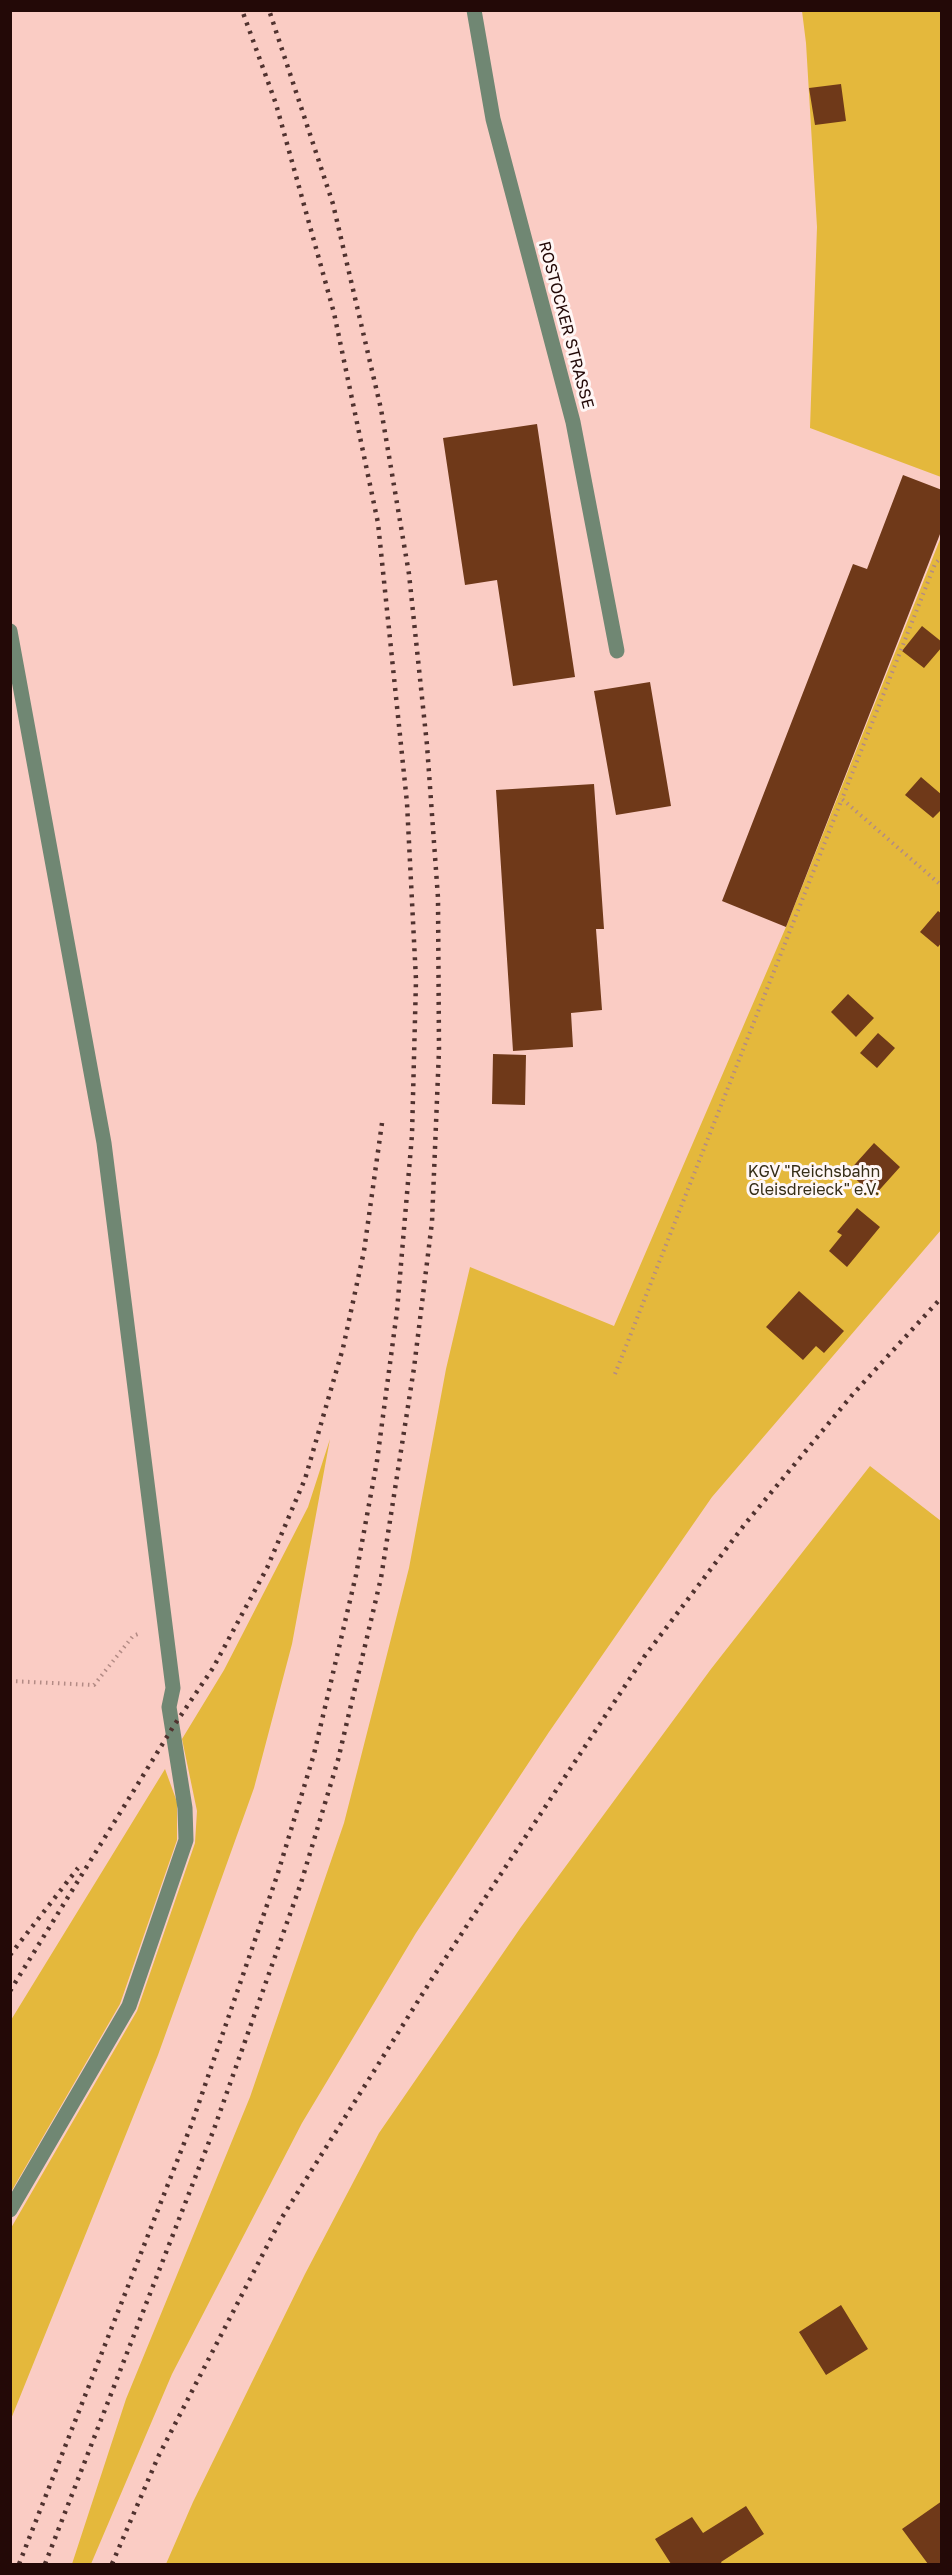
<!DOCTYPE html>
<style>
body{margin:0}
#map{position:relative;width:952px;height:2575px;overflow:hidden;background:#faccc4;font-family:"Golos Text",sans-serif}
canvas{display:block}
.frame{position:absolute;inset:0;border:12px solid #230907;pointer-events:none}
</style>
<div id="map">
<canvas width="952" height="2575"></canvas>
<div class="frame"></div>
</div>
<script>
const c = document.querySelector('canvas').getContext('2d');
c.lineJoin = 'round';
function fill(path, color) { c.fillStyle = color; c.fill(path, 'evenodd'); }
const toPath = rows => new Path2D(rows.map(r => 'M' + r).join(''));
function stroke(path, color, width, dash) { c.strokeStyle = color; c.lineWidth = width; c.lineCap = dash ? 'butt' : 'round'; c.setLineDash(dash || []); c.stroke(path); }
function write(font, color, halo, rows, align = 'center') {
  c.font = font + ' "Golos Text",sans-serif'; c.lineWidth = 6; c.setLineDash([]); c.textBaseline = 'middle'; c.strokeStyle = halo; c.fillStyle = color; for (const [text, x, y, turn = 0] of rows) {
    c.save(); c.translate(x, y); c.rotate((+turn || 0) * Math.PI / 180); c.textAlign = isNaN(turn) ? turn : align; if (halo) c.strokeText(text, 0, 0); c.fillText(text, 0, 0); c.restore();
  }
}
fill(toPath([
 [802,11,941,11,941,477,810,428,817,227,806,43],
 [941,537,941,1230,712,1497,549,1732,416,1933,302,2123,172,2374,91,2564,72,2564,126,2399,250,2097,344,1823,409,1568,446,1369,470,1267,614,1326,786,927],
 [330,1439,292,1644,254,1788,158,2055,11,2419,11,2228,137,2011,195,1843,197,1811,182,1739,224,1670,308,1507],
 [870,1466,941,1521,941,2564,166,2564,193,2502,305,2274,379,2133,521,1927,711,1669],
 [165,1769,177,1802,177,1840,120,2004,11,2192,11,2020]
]), '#e4b83c');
fill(toPath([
 [841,84,846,121,815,125,809,88],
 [537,424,575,677,513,686,497,580,465,585,443,438],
 [903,475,942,490,942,529,786,927,722,901,853,564,867,569],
 [922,626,942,642,942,647,924,668,902,651],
 [650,682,671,806,616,815,594,691],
 [921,777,942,795,942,809,933,818,905,795],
 [594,784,604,929,596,929,602,1010,571,1013,573,1047,513,1051,496,790],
 [938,911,942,914,942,942,938,947,920,932],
 [848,994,874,1018,856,1037,831,1012],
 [878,1033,895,1048,877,1068,860,1053],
 [493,1054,526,1055,525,1105,492,1104],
 [874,1143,900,1167,874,1196,848,1172],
 [857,1208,880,1227,847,1267,829,1251,842,1235,837,1232],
 [799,1291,844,1331,824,1353,816,1346,803,1360,766,1327],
 [841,2305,868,2349,826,2375,799,2332],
 [942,2501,942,2564,928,2564,902,2529],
 [746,2506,764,2534,721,2562,722,2564,671,2564,655,2539,692,2517,703,2533]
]), '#6f3919');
stroke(toPath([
 [942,556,935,564,842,799,942,886],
 [615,1374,842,799],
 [10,1681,94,1685,133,1636,138,1634]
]), '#b38b85', 4, [1.5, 4.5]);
stroke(toPath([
 [10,631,104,1143,173,1688,169,1707,185,1808,186,1840,129,2006,10,2210]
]), '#708773', 15);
stroke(toPath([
 [474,10,493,119,573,422,617,651]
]), '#708773', 15);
stroke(toPath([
 [10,1955,78,1868],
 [10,1991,173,1727,213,1668,267,1568,305,1479,343,1348,364,1251,382,1123],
 [19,2564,192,2123,277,1876,314,1754,356,1575,377,1461,397,1311,412,1135,416,980,407,803,378,523,334,313,276,104,242,10],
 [45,2564,214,2129,301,1883,338,1760,381,1578,414,1368,432,1222,439,1050,438,898,427,745,409,574,381,409,333,204,269,10],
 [112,2564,158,2457,281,2219,435,1974,644,1657,745,1524,853,1394,942,1297]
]), '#50322f', 4.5, [3, 6]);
write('16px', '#230907', '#fff7f6', [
 ["ROSTOCKER STRASSE",566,325,75]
]);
write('16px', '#352d17', '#fff7f6', [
 ["KGV \"Reichsbahn",814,1172],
 ["Gleisdreieck\" e.V.",814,1190]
]);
</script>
